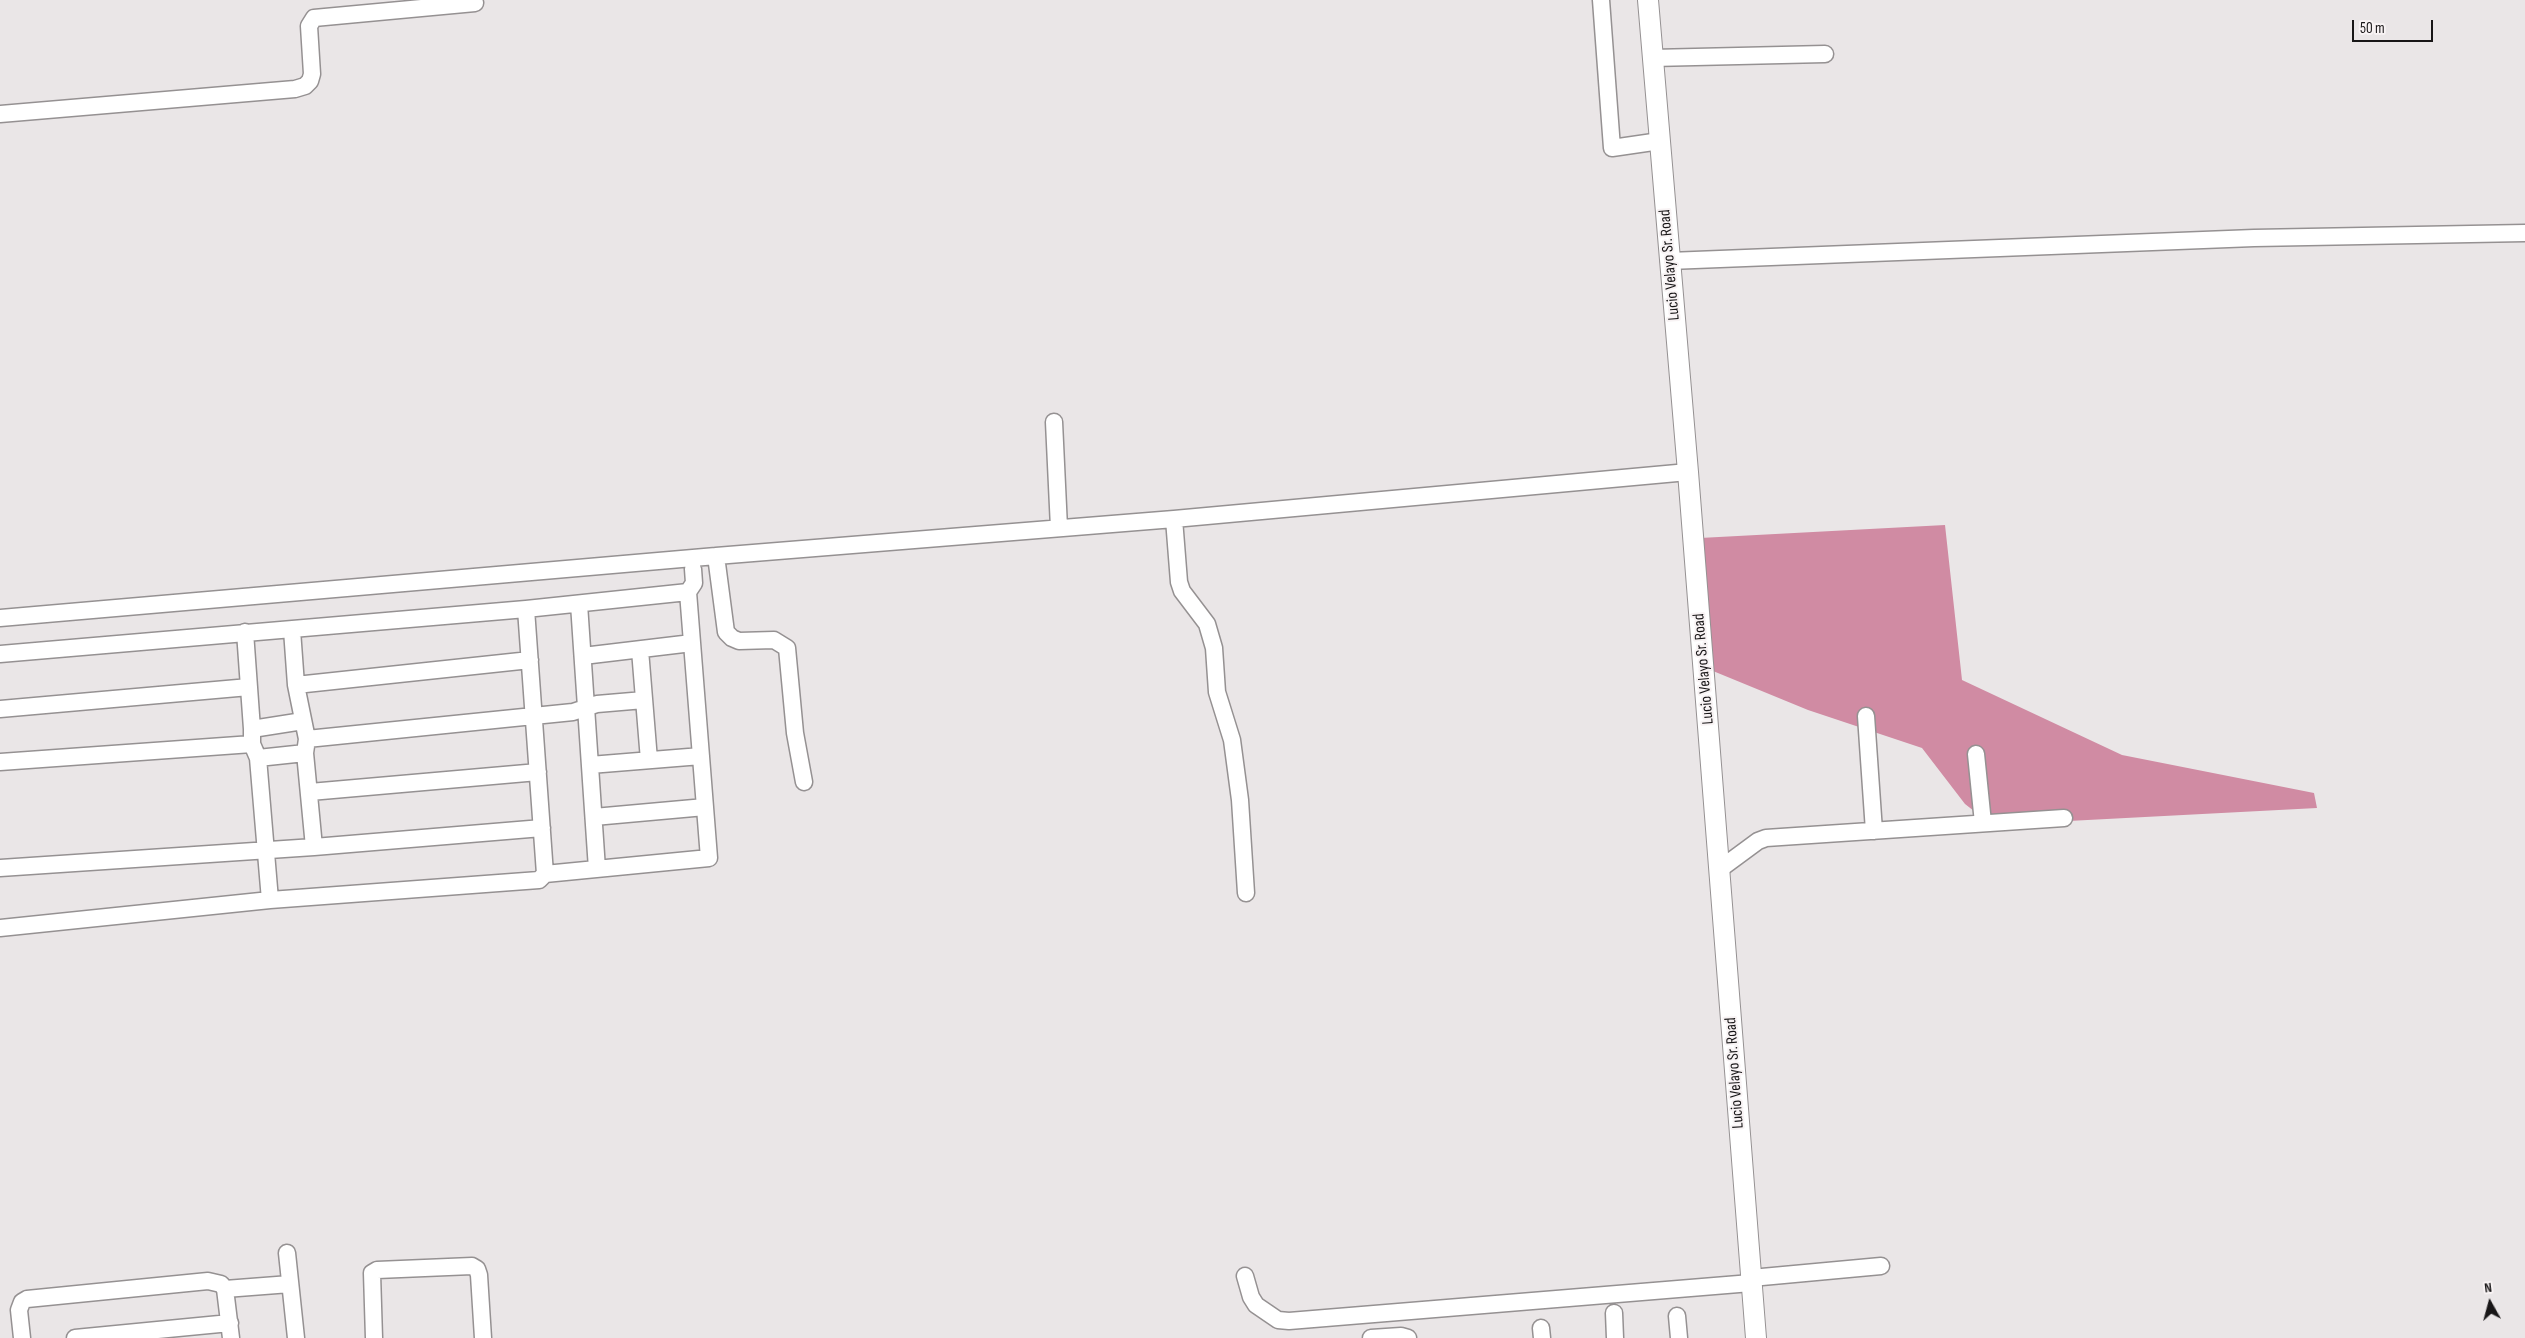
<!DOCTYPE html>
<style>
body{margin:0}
#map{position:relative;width:2525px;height:1338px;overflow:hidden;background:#eae6e7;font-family:"Sofia Sans Condensed",sans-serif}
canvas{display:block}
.north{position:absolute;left:2465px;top:1278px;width:50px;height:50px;-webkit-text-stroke:4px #f8f3f4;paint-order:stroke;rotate:353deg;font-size:14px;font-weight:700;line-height:20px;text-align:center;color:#181617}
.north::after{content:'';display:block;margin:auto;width:18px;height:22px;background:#181617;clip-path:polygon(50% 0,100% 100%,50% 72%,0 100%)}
.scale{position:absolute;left:2352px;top:20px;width:81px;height:22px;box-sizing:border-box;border:2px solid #181617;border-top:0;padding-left:6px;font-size:15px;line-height:18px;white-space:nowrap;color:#181617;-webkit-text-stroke:4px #f8f3f4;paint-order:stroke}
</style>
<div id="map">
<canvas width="2525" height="1338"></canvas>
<div class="north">N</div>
<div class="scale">50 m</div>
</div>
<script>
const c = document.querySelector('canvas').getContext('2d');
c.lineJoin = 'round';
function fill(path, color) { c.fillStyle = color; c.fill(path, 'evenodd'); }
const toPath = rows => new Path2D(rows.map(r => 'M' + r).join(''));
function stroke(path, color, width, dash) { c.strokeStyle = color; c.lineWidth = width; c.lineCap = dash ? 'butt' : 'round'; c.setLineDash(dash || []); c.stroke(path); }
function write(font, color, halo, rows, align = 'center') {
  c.font = font + ' "Sofia Sans Condensed",sans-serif'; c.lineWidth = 4; c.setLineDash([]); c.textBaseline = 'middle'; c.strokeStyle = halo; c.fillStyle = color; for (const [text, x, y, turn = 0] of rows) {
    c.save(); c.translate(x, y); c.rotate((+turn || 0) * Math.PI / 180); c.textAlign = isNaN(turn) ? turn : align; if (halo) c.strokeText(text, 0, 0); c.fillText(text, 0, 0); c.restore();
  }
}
fill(toPath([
 [1945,525,1962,680,2122,755,2314,793,2317,808,1992,825,1965,804,1922,748,1808,710,1713,671,1700,538]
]), '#d08ba3');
const minor = toPath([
 [1601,0,1612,148,1660,141],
 [1652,58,1825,54],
 [0,114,295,89,305,86,310,81,312,74,309,26,314,18,475,3],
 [1669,261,2254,238,2525,233],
 [1054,422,1059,528],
 [1174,519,1179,582,1182,591,1207,624,1214,648,1217,692,1232,740,1240,800,1246,893],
 [716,556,726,632,732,638,739,641,774,640,787,648,795,733,804,782],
 [579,604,597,869],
 [526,609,545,874],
 [0,618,716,556,1174,519,1688,472],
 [292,630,296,685,307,739,305,753,314,847],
 [245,632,252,729],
 [640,650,649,760],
 [0,654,526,609,688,592],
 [583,656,692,643],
 [296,685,530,660],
 [0,709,249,687],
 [1866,716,1874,831],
 [303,721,252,729,252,744,258,758,305,753],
 [307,739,573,712,597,704,644,700],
 [1976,754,1983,823],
 [258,758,270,900,539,880,545,874,709,858,688,592,694,583,693,569],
 [0,762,252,744],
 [590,765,701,756],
 [310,792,538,772],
 [594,817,705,807],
 [0,868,314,847,542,828],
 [1720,869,1758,841,1766,838,2064,818],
 [0,928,270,900],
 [287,1253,296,1338],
 [1245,1276,1251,1297,1256,1305,1278,1320,1289,1321,1751,1283],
 [1751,1278,1881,1266],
 [225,1289,290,1284],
 [1614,1313,1615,1338],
 [1677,1316,1679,1338],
 [1541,1328,1542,1338],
 [22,1338,19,1310,22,1302,27,1299,208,1281,221,1284,225,1289,231,1338],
 [75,1338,230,1323],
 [374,1338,372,1273,377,1270,472,1266,477,1269,479,1275,483,1338],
 [1371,1338,1401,1336,1408,1338]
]);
const major = toPath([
 [1648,0,1688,472,1756,1338]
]);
stroke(minor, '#959192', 19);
stroke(major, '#959192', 22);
stroke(minor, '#fff', 16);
stroke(major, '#fff', 20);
write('16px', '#181617', '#f8f3f4', [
 ["Lucio Velayo Sr. Road",1670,265,-95],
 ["Lucio Velayo Sr. Road",1704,669,-95],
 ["Lucio Velayo Sr. Road",1735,1073,-94]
]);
</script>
